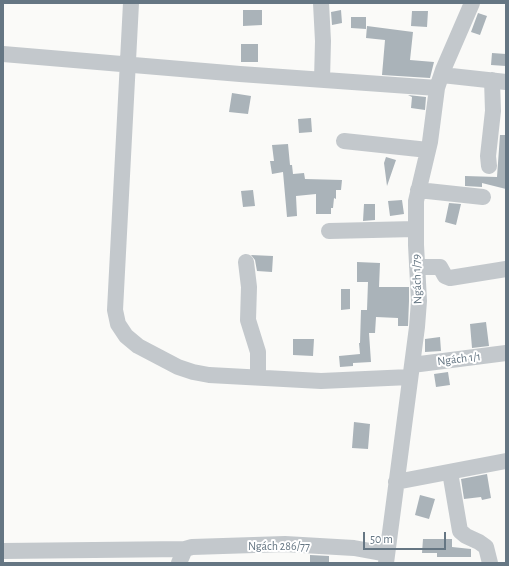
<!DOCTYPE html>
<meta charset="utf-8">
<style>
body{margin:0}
#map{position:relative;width:509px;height:566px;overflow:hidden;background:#fafaf8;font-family:"Alegreya Sans",sans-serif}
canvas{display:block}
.frame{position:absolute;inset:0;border:4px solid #657683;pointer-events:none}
.scale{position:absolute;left:363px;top:532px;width:83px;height:18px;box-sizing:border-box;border:2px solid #657683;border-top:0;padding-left:5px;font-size:12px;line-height:14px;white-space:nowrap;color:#657683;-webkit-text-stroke:3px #fff;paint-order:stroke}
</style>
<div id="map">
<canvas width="509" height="566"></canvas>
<div class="frame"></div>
<div class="scale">50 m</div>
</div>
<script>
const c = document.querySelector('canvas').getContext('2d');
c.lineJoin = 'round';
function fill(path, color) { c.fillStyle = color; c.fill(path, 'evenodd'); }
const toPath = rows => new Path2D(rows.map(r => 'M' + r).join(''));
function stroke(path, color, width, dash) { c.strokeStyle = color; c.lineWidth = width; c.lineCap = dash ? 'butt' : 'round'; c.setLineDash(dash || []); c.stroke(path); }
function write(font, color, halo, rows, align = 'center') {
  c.font = font + ' "Alegreya Sans",sans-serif'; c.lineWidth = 4; c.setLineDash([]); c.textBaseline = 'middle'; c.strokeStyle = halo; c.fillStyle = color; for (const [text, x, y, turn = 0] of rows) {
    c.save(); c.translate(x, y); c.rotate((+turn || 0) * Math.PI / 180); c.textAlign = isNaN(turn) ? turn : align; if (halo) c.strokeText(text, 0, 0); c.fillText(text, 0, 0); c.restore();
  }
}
fill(toPath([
 [243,10,262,10,262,25,243,26],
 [341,10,342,23,332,25,331,12],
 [412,11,428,11,427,27,411,26],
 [478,13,487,16,480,35,471,32],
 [351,17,366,17,366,29,351,28],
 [367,26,413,32,410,60,434,62,430,78,382,75,385,40,366,38],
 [241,44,258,44,258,62,241,62],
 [492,53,506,54,506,66,491,65],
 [232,93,251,96,248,114,229,112],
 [408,95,426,97,425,110,411,108,412,97],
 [311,118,312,132,299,133,298,119],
 [500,135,506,135,506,189,482,183,482,187,465,186,465,176,497,177],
 [288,144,290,165,292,165,293,174,304,173,305,179,342,180,341,190,336,190,336,199,334,198,333,208,331,208,331,214,316,214,316,194,296,196,297,216,287,217,283,172,272,174,270,161,274,161,272,145],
 [386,157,396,160,387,186,384,163],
 [253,190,255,206,243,207,241,191],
 [402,200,404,214,390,216,388,201],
 [449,203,461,204,456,225,445,222],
 [364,204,375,204,375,220,363,221],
 [251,255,273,256,272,272,257,271,255,260],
 [357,262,380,263,379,287,409,287,409,301,408,326,398,326,398,318,376,317,375,333,369,333,371,362,353,363,353,366,340,367,339,356,360,354,359,343,360,343,361,310,367,310,368,282,357,282],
 [341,289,350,289,350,309,341,310],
 [486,322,489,346,472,348,470,324],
 [440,337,441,351,425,352,425,339],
 [293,339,314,339,313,356,293,355],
 [448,372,450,385,436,387,434,374],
 [354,422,370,424,368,449,352,448],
 [487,474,491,498,482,500,481,497,464,499,461,479],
 [420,495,435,499,429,519,415,515],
 [423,539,452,539,452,547,471,549,471,557,437,557,437,553,422,553],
 [310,555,329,556,329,563,310,563]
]), '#aab3b9');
stroke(toPath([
 [131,3,115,310,118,324,126,336,138,346,178,367,193,372,209,375,321,381,410,377],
 [321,3,323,41,322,80],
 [3,54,240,74,437,88],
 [442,75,506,82],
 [344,141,428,150],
 [489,166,488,156,493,111,492,80],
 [418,190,483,197],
 [329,231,415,229],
 [246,262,249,287,248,320,258,352,258,377],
 [417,267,440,267,445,276,450,278,506,269],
 [412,365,506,353],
 [450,472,460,531,466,536,479,542,486,547,490,563],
 [396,482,506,461],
 [3,551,185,549],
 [179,563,185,549,192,547,285,544,354,548,387,554],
 [386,563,417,327,419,301,416,245,416,201,430,142,437,88,443,70,472,3]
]), '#c3c8cc', 16);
write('12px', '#657683', '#fff', [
 ["Ngách 1/79",417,279,-92],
 ["Ngách 1/1",459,359,-7],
 ["Ngách 286/77",279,546]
]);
</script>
